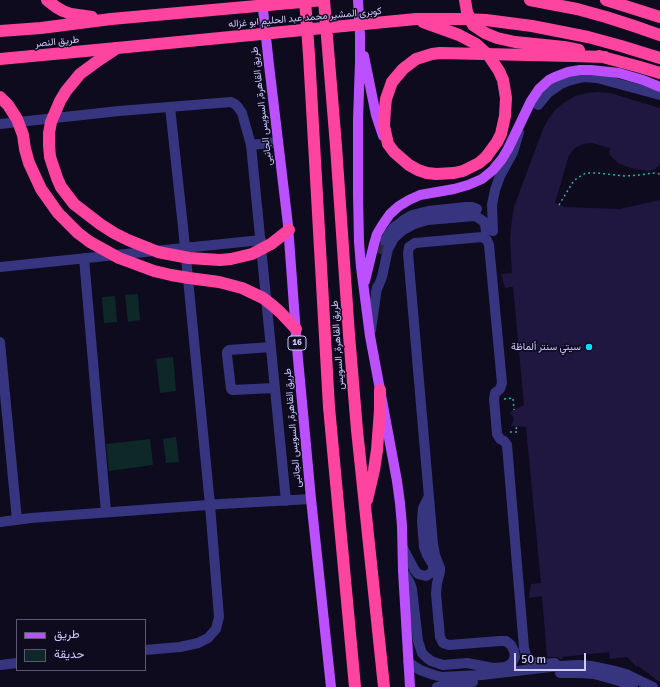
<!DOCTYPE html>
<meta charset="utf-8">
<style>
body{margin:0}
#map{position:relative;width:660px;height:687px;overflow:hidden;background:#0e0b1e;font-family:Signika,Vazirmatn,sans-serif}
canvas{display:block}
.legend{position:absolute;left:16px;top:619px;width:130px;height:52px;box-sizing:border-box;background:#0e0b1e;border:1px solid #5b5778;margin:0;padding:5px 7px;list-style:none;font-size:12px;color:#cec9ff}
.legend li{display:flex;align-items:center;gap:8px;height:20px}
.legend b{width:20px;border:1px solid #5b5778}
.scale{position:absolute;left:514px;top:653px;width:72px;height:18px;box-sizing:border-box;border:2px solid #cec9ff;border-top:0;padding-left:5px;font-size:12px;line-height:14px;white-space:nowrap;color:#cec9ff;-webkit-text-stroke:3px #0e0b1e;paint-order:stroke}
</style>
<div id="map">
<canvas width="660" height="687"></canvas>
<ul class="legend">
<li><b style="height:5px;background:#bb50ff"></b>طريق</li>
<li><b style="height:11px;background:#0e2827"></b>حديقة</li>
</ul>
<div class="scale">50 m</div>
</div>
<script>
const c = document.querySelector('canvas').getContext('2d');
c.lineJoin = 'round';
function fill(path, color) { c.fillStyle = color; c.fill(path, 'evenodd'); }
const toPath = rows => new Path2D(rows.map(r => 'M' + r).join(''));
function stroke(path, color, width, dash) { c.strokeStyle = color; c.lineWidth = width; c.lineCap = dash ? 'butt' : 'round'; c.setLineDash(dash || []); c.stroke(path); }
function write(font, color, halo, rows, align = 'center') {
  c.font = font + ' Signika,Vazirmatn,sans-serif'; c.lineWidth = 3; c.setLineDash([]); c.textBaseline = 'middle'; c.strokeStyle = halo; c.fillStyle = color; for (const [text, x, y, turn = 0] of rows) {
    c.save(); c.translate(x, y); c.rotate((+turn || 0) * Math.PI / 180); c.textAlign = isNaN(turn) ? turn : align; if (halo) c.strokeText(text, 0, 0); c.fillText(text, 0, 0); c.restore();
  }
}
fill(toPath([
 [138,294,140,320,128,322,125,295],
 [115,296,117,322,104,323,102,297],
 [173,357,176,391,160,393,156,359],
 [176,437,179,462,166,463,163,439],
 [150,439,153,465,109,471,106,444]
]), '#0e2827');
fill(toPath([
 [598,92,610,93,660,108,660,164,655,169,649,171,630,168,618,163,609,154,610,148,592,143,583,144,575,148,569,155,555,203,565,207,620,209,660,200,660,682,638,666,637,667,627,657,610,659,609,652,562,657,563,659,560,659,558,657,547,657,542,596,529,598,531,584,541,583,526,427,511,426,514,419,510,412,524,405,513,287,505,288,501,274,512,273,510,239,512,219,514,207,543,129,549,118,556,109,565,102,575,96,587,93]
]), '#1f1740');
stroke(toPath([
 [381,254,385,241]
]), '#2b2840', 10, [10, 5]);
stroke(toPath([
 [559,205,573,182,577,178,586,173,597,173,616,175,626,176,639,175,654,173,660,174],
 [504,399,513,398,514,410],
 [510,432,517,432,516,426]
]), '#2ab2a8', 1.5, [2, 3]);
stroke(toPath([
 [538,105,548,93,561,84,568,81,584,77,597,78,660,95],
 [0,124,119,111,231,102,235,104,238,107,242,113,251,145,286,501],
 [251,145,278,142],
 [493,231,492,205,495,190,500,176,513,152,519,132],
 [385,241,389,234,393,228,405,219,412,215,428,211,466,207,472,207,477,209],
 [84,258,106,512],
 [0,267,261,240],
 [376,292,382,277,388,249,394,238,403,230,414,224,428,220,474,216,477,217,483,221,485,224,486,232],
 [371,330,377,287],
 [0,342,17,520],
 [271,347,229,350,227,352,227,355,231,389,232,390,275,388],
 [0,522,31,518,221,504,311,499],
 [403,548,414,569,418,574,426,576,431,573,433,570,433,565,427,555,424,547,422,521,423,508,428,498],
 [403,571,410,583,412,589,418,641,422,653,426,657,431,661,443,665,467,663,493,668,506,667,512,663,515,657,514,651,511,645,506,641,500,641,449,645,443,643,440,637,436,594,437,583,440,572,440,568,435,555,433,544,408,253,409,247,415,243,482,237,487,240,489,245,502,383,500,389,495,393,494,399,497,434,500,439,504,441,507,445,524,648,526,655,530,660,534,662,541,664,555,663],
 [145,650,180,647,198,643,208,638,216,629,219,617,210,505,183,227,170,107],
 [408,662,420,670,434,675,442,677,482,675,559,666,579,665,591,666,615,671,626,674,653,687],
 [0,665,17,663],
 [560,673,580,673,594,674,619,681,633,687],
 [437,687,450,684,473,682]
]), '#37357f', 10);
stroke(toPath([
 [262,0,269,65,288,225,297,348,311,499,331,687],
 [358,0,360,35,360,62,358,120,358,194,359,242,361,267,370,336,397,481,400,503,402,526,403,571,410,687],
 [364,56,376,115,383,136],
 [365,281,374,244,377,234,383,224,390,214,399,206,409,200,420,195,454,189,468,185,482,179,493,170,502,159,508,149,531,101,539,89,549,80,555,77,568,72,580,70,591,70,619,73,643,80,660,87]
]), '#bb50ff', 10);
stroke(toPath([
 [47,0,56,7,63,11,71,14,92,17],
 [305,0,309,55,329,407,355,687],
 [324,0,336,146,349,335,357,430,384,687],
 [465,0,467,12,473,25,485,33,497,38,515,42,564,47,579,50],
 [530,0,577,9,606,17,634,26,660,35],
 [606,0,660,17],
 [0,31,41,28,111,19],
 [599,56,640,67,660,73],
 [0,59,117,48],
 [486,157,479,163,463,171,454,173,436,174,427,173,418,170,409,165,394,152,388,144,384,126,385,108,386,99,392,82,403,69,416,59,432,54,440,53,572,56,605,57],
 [367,500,374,470,377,450,380,410,380,390]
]), '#ff44a0', 12);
stroke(toPath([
 [111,19,324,0],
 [423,22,459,35,476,44,489,56,499,71,503,80,506,98,505,116,501,134,497,142,486,157],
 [0,97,8,105,17,119,23,135,25,149,29,163,41,189,58,213,78,233,90,242,119,258,154,271,171,275,189,278,219,282,242,288,263,298,272,305,280,312,296,329],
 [289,230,271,244,252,254,231,259,220,260,189,258,158,252,128,240,114,233,100,224,74,204,61,187,57,178,50,157,49,145,49,133,51,122,60,101,66,91,80,74,99,60,117,48,416,19,463,19,486,20,532,26,588,37,621,46,660,58]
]), '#ff44a0', 12);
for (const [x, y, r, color] of [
 [589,347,4,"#00dff4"]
]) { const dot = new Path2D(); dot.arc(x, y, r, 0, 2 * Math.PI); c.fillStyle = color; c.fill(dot); stroke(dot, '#0e0b1e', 1.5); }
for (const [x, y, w] of [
 [297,343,18]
]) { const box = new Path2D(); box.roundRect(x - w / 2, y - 7, w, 14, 3); c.fillStyle = '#0e0b1e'; c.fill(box); stroke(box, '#cec9ff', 1); }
write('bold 9px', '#cec9ff', null, [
 ["16",297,343]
]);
write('10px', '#cec9ff', '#0e0b1e', [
 ["كوبرى المشير محمد عبد الحليم ابو غزاله",305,18,-5],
 ["طريق النصر",57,42,-6],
 ["طريق القاهرة, السويس الجانبى",262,106,-97],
 ["طريق القاهرة, السويس",338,345,-94],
 ["طريق القاهرة, السويس الجانبى",293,428,-95]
]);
write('10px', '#cec9ff', '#0e0b1e', [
 ["سيتي سنتر ألماظة",581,347]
], 'right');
</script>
